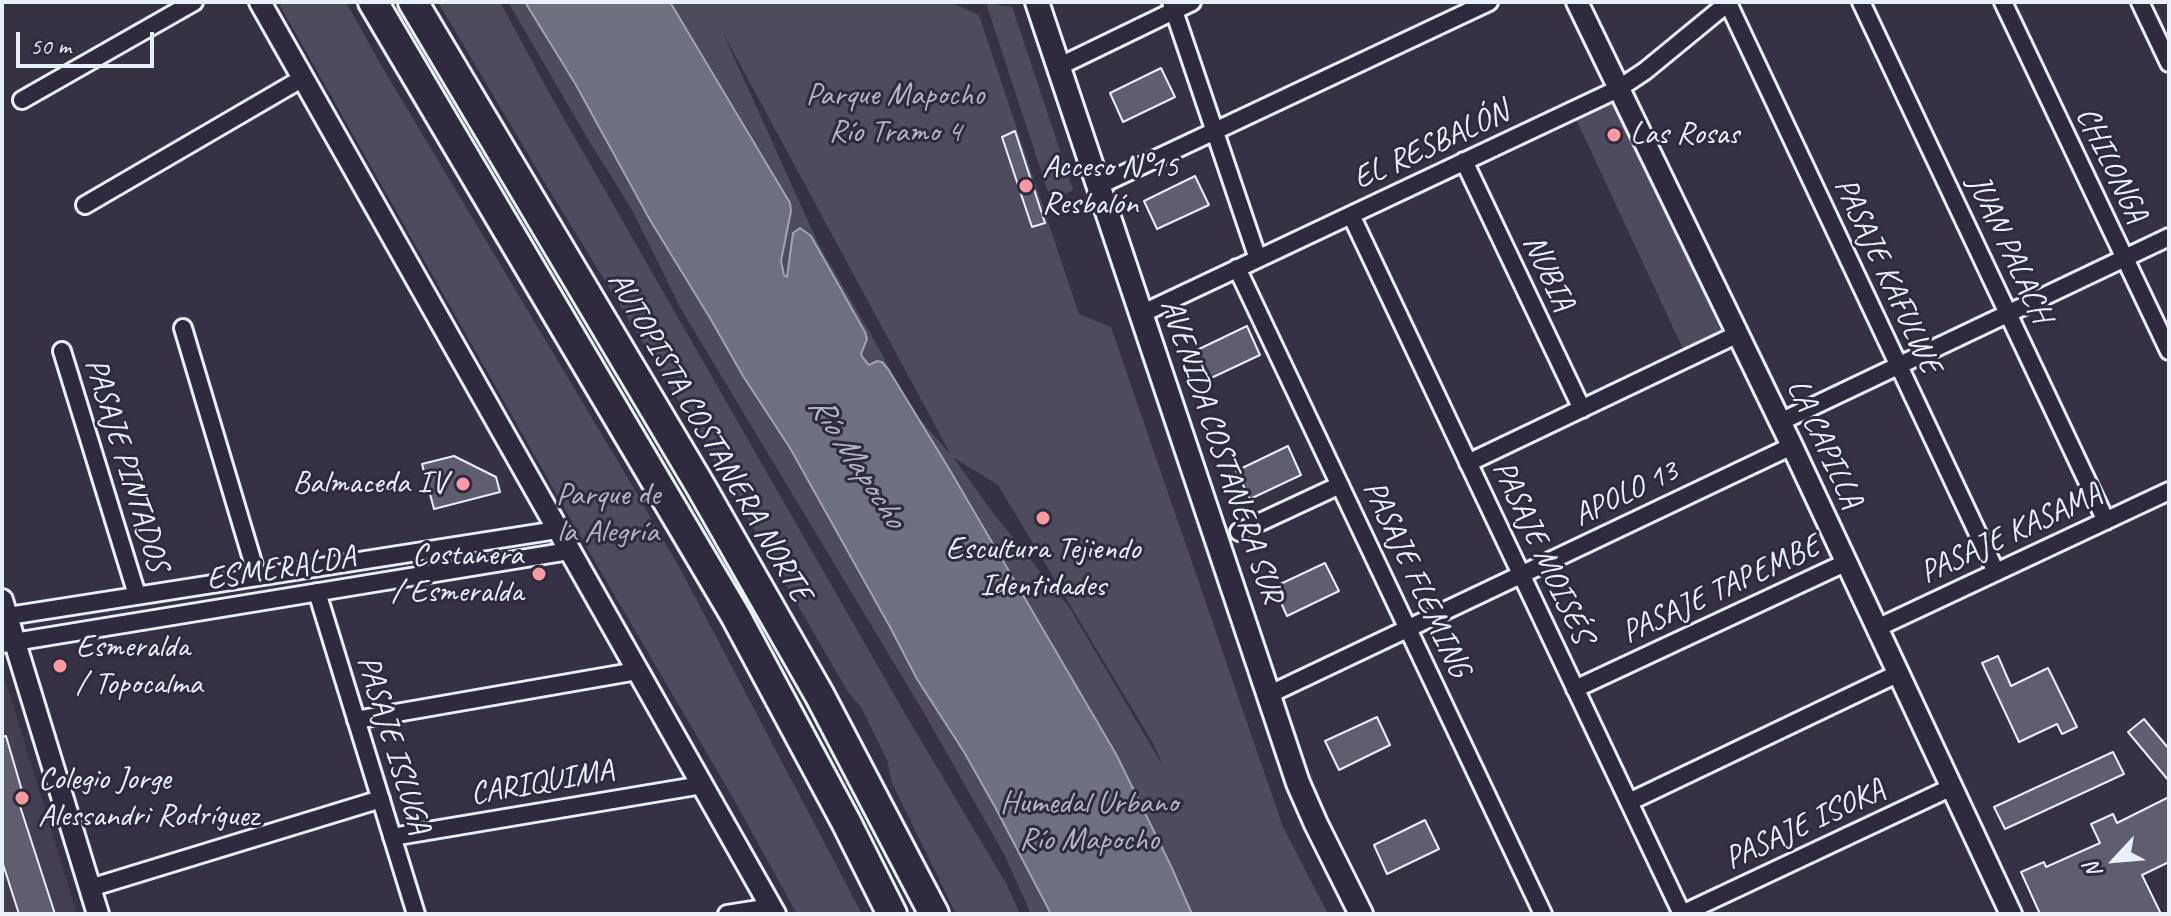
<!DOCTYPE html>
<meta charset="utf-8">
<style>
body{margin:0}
#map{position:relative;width:2171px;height:916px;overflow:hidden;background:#363244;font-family:Caveat,sans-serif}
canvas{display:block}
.frame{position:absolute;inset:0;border:4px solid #e8f1f8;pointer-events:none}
.north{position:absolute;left:2075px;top:820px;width:80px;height:80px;-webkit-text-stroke:6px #2f2a3d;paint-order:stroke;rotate:244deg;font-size:22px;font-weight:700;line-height:32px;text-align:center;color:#e8f1f8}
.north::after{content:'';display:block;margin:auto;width:28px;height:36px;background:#e8f1f8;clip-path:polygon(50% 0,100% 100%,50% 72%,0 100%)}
.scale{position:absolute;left:16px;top:32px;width:138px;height:36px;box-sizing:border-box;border:4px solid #e8f1f8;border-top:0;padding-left:10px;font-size:24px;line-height:28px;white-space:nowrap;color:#e8f1f8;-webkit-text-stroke:6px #2f2a3d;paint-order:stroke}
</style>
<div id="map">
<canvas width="2171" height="916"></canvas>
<div class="frame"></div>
<div class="north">N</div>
<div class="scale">50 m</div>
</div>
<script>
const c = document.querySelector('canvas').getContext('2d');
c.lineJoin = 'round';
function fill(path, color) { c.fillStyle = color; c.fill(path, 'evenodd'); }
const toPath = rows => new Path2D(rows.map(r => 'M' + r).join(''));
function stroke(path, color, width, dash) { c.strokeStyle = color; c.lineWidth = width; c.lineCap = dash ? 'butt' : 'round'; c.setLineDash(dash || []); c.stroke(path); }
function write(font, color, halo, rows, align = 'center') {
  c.font = font + ' Caveat,sans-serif'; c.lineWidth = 6; c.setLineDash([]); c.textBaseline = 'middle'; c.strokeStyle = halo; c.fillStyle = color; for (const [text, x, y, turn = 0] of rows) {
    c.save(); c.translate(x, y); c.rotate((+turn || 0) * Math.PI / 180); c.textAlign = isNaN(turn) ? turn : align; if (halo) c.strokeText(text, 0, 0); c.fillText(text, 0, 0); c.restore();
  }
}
fill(toPath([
 [2,679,6,682,77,914,2,914]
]), '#433f51');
fill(toPath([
 [278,2,346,2,381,65,626,475,683,574,862,914,797,914,733,798,587,548],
 [438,2,500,2,551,96,907,717,1007,885,1020,914,956,914,892,783,887,760,861,707,848,692,697,431,551,193],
 [508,2,950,2,979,15,1079,314,1111,327,1283,827,1328,914,1229,914,1227,910,1228,914,1031,914,1004,854,924,713,681,309,631,208,589,141],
 [722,31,950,453,950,454,912,410,877,345,818,243],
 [953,457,998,485,1153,743,1164,768,1069,607,993,513],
 [986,3,1012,7,1073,190,1051,201],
 [1612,100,1722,333,1684,351,1575,117]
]), '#4d4b5c');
const water = toPath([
 [525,2,670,2,790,203,791,211,781,261,784,275,787,277,793,233,800,228,811,236,865,332,867,339,861,354,863,358,869,365,877,361,882,362,888,369,948,467,1116,754,1171,866,1192,914,1051,914,995,807,964,752,917,679,890,627,790,448,743,376,710,318,650,220,576,85,525,2]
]);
fill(water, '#70717f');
stroke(water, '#a0a4af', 2);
const building = toPath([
 [1161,68,1175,97,1123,122,1110,93,1161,68],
 [1015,131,1045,223,1032,227,1002,137,1015,131],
 [1195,176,1209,205,1157,229,1144,201,1195,176],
 [1247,326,1260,355,1209,379,1195,351,1247,326],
 [1288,446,1301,475,1250,499,1236,471,1288,446],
 [454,456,496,477,500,492,434,509,422,464,454,456],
 [1325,563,1339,591,1287,616,1274,587,1325,563],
 [1998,656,2011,686,2048,668,2077,727,2062,734,2057,724,2019,742,1982,663,1998,656],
 [1377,717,1390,745,1339,770,1325,741,1377,717],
 [2144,719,2169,749,2169,781,2128,732,2144,719],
 [6,736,25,801,19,803,55,914,19,914,2,861,2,737,6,736],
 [2113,752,2124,774,2005,829,1994,807,2113,752],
 [2169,797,2169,862,2142,875,2161,914,2040,914,2021,872,2044,862,2046,867,2100,843,2091,824,2113,814,2117,823,2169,797],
 [1425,820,1439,849,1387,874,1374,845,1425,820]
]);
fill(building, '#605e6e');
stroke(building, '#e8f1f8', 2);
const minor = toPath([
 [1171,2,1258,259],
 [1861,2,2106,521],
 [2003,2,2169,351],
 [2140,2,2169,63],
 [1728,3,1996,572],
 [1058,67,1192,2],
 [22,100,194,2],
 [1464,161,1582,409],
 [1098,186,1489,2],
 [85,205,303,78],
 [1351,215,1682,914],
 [1237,268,1543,914],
 [1141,314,1618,89,1645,71,1729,2],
 [183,328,257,576],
 [62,351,137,595],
 [1780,422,2169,237],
 [1468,463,1738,334],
 [1239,532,1340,485],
 [317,592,416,914],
 [2,617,557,530],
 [1877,628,2169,491],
 [2,644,569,551],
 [1575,689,1847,562],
 [1268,695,1792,446],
 [356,720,637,671],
 [1629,802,1899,673],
 [392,837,702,785],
 [90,888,381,799],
 [727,914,771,907],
 [1682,914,1952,787]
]);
const tertiary = toPath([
 [260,2,775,914],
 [1577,2,1792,446,2011,914],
 [2,600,98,914]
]);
const secondary = toPath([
 [1037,2,1298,783,1316,824,1361,914]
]);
const motorway = toPath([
 [373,2,735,615,846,822,892,914],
 [413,2,701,487,820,696,934,914]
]);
stroke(minor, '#e8f1f8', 22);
stroke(tertiary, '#e8f1f8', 26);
stroke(secondary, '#e8f1f8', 28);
stroke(motorway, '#e8f1f8', 34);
stroke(minor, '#2f2a3d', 16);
stroke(tertiary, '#2f2a3d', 20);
stroke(secondary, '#2f2a3d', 22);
stroke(motorway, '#2f2a3d', 28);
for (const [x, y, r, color] of [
 [1614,135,8,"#ff9aa2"],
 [1026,186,8,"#ff9aa2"],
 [463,484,8,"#ff9aa2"],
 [1043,518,8,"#ff9aa2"],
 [539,574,8,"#ff9aa2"],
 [60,666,8,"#ff9aa2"],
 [22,798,8,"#ff9aa2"]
]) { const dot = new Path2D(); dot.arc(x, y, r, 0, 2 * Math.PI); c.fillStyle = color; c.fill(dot); stroke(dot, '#2f2a3d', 3); }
write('32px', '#b2b7c1', '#2f2a3d', [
 ["Parque Mapocho",895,96],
 ["Río Tramo 4",895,133],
 ["Parque de",608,496],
 ["la Alegría",608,533],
 ["Humedal Urbano",1089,804],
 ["Río Mapocho",1089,841]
]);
write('32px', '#e8f1f8', '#2f2a3d', [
 ["Las Rosas",1630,135],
 ["Acceso N°15",1042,168],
 ["Resbalón",1042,205],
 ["Balmaceda IV",447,484,"right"],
 ["Escultura Tejiendo",1043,550,"center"],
 ["Identidades",1043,587,"center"],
 ["Costanera",523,556,"right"],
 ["/ Esmeralda",523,593,"right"],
 ["Esmeralda",76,648],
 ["/ Topocalma",76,685],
 ["Colegio Jorge",38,780],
 ["Alessandri Rodríguez",38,817]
], 'left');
write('32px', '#e8f1f8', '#2f2a3d', [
 ["EL RESBALÓN",1431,146,-25],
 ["CHILONGA",2111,165,64],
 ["JUAN PALACH",2009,249,65],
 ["NUBIA",1548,273,65],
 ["PASAJE KAFULWE",1887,276,65],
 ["AUTOPISTA COSTANERA NORTE",709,437,60],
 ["LA CAPILLA",1824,444,65],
 ["AVENIDA COSTANERA SUR",1221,451,71],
 ["PASAJE PINTADOS",126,465,73],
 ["APOLO 13",1626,494,-26],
 ["PASAJE KASAMA",2011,534,-25],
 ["PASAJE MOISÉS",1542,552,65],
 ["ESMERALDA",281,569,-9],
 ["PASAJE FLEMING",1416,579,65],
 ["PASAJE TAPEMBE",1721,590,-25],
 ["PASAJE ISLUGA",393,745,73],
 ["CARIQUIMA",542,783,-10],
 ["PASAJE ISOKA",1805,825,-25]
]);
write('italic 34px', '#b2b7c2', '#2f2a3d', [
 ["Río Mapocho",856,462,57]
]);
</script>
